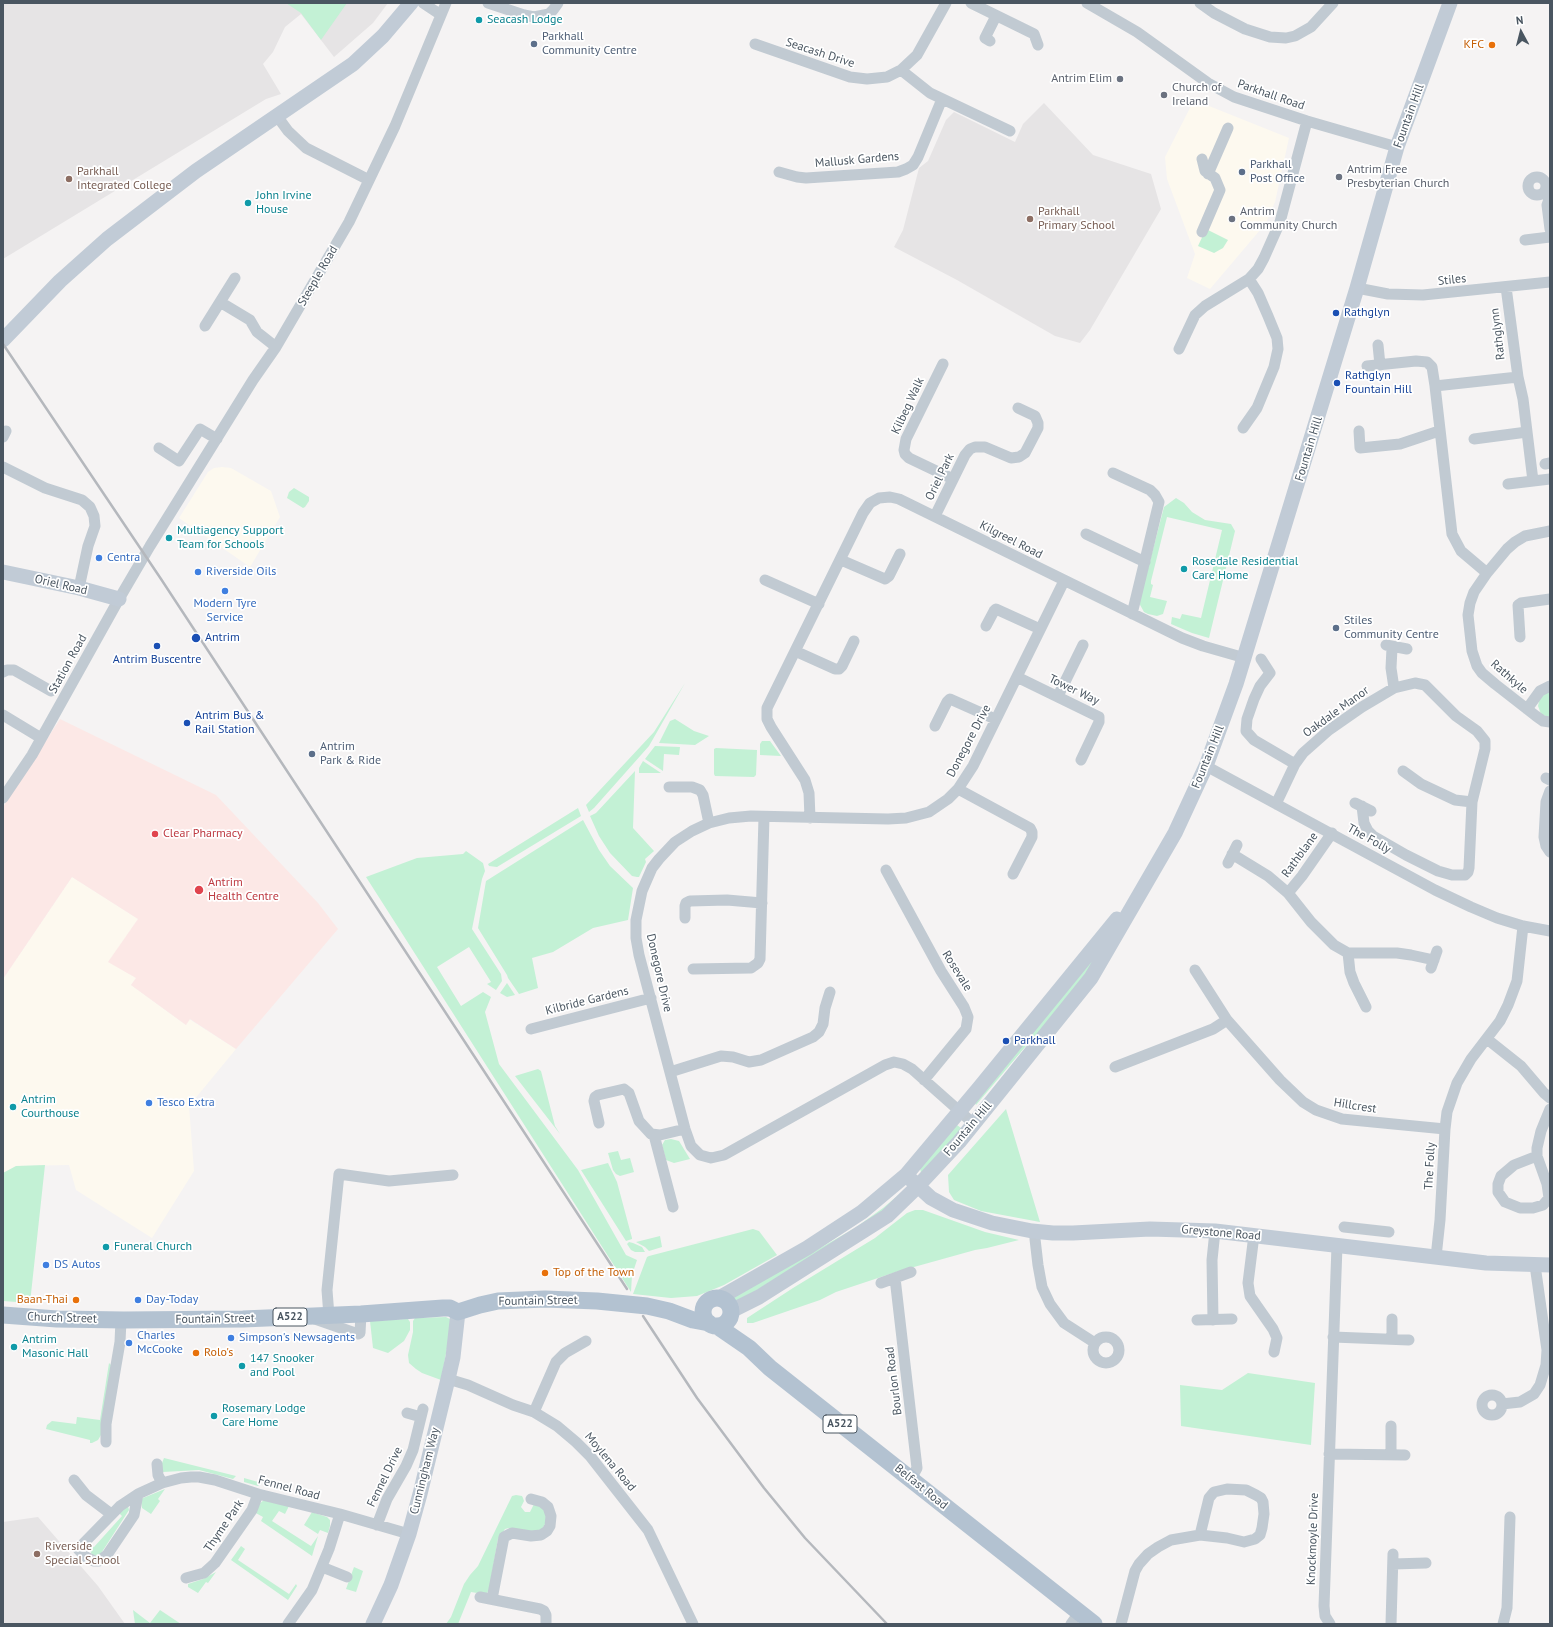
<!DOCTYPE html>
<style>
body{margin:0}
#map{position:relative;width:1553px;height:1627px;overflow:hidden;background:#f5f3f3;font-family:"PT Sans",sans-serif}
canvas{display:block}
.frame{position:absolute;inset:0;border:4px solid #4a5661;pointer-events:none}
.north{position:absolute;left:1501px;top:12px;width:40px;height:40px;-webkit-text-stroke:3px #fff;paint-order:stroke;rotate:353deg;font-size:11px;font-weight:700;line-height:16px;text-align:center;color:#4a5661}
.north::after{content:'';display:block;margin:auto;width:14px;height:18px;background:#4a5661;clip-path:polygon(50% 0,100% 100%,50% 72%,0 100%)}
</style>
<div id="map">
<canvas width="1553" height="1627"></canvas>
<div class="frame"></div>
<div class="north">N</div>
</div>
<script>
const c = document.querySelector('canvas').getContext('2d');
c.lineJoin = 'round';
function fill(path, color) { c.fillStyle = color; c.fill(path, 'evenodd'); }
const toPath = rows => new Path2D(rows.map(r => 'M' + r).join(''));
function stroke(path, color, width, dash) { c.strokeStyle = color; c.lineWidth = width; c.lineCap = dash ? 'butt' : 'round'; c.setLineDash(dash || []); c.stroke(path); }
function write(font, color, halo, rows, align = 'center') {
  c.font = font + ' "PT Sans",sans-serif'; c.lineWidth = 3.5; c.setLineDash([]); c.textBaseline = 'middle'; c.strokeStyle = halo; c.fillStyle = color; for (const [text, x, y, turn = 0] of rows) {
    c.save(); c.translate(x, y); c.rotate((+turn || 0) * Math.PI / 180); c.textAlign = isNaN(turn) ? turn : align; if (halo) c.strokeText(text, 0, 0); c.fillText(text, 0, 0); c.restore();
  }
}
fill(toPath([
 [1194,100,1289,138,1275,202,1266,223,1210,289,1187,278,1195,254,1167,179,1165,157],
 [222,467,231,468,271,491,280,517,250,567,179,518,208,472,214,468],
 [72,877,138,919,109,962,136,978,131,985,186,1025,189,1019,236,1049,189,1106,194,1171,152,1238,76,1190,69,1165,16,1166,3,1173,3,979]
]), '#fdf9ef');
fill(toPath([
 [3,3,388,3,373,23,334,57,301,14,285,27,273,52,263,64,281,94,266,99,3,259],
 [1044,103,1093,155,1151,174,1161,209,1090,330,1080,343,1055,336,957,280,894,247,903,230,919,168,928,161,946,120,954,112,1015,142,1023,124],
 [38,1517,98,1586,125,1624,3,1624,3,1522]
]), '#e6e4e5');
fill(toPath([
 [60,719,216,795,318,903,338,929,236,1049,190,1019,186,1025,131,985,136,978,108,962,138,919,72,877,3,979,3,807]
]), '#fce8e6');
fill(toPath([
 [286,3,347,3,321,40,301,13],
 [1206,229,1228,240,1223,248,1214,253,1198,246],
 [294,488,309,497,309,501,305,507,303,508,287,498,289,492],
 [1176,498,1184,503,1192,512,1205,520,1231,524,1235,531,1209,638,1192,633,1171,624,1172,617,1180,619,1182,614,1201,618,1222,530,1167,517,1151,581,1151,584,1153,585,1150,597,1167,601,1163,614,1157,616,1148,614,1144,612,1139,603,1164,507],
 [685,683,649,746,594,808,589,812,586,805,654,732],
 [1550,691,1550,718,1541,714,1538,706,1540,697],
 [675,719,694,731,709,736,695,745,659,743,670,721],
 [762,741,770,741,781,756,760,755,760,744],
 [655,746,680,747,679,755,664,754,663,771,645,759],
 [716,748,757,750,756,775,754,777,715,776,714,774,714,749],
 [643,761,661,773,639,773,639,768],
 [635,771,633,828,654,851,645,859,646,862,639,877,637,877,632,876,610,853,599,836,590,816,596,813],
 [578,808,581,816,497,867,489,866,488,864],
 [583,820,599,850,610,866,633,888,628,920,593,928,553,952,532,958,538,988,519,994,508,978,507,975,478,928,486,881],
 [466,851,483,863,485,871,482,879,472,929,501,974,502,981,496,990,487,984,491,982,469,947,437,967,461,1006,483,992,491,997,485,1012,499,1064,578,1170,626,1255,637,1260,632,1275,631,1292,366,877,417,858,463,854],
 [1110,936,1068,1001,1026,1046,976,1105,975,1103],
 [507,983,515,995,507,997,500,993],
 [538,1069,541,1071,555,1126,560,1134,515,1076],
 [1006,1109,1040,1222,981,1211,954,1200,949,1192,948,1175],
 [957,1125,961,1128,961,1131,921,1173,920,1168],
 [671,1139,679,1141,690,1159,674,1163,666,1160,662,1145,665,1140],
 [618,1151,621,1160,630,1158,634,1172,620,1176,616,1174,613,1170,608,1153],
 [608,1163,617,1182,632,1238,632,1239,626,1241,581,1170],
 [45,1165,30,1303,3,1301,3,1173,16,1166],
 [902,1192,886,1210,736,1303,734,1300,733,1298,855,1228,883,1208],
 [915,1210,923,1210,985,1232,1019,1240,987,1248,975,1250,896,1272,836,1292,820,1300,753,1323,747,1323,747,1318,793,1288,875,1238,907,1213],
 [753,1229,759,1231,777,1255,724,1285,697,1296,671,1298,633,1294,647,1257,649,1256],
 [660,1236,662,1247,649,1251,645,1247,636,1242],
 [629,1242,633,1243,642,1247,645,1252,635,1252,631,1250,627,1244],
 [446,1317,450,1319,452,1322,441,1380,422,1373,416,1369,409,1363,408,1355,413,1332,413,1321,415,1318],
 [408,1319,410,1322,410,1330,404,1341,388,1353,373,1348,370,1321],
 [109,1363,111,1365,101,1435,98,1440,92,1443,90,1443,90,1440,46,1429,47,1425,52,1421,76,1424,77,1417,100,1420],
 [1248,1373,1315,1383,1311,1445,1181,1426,1180,1385,1222,1390],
 [164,1458,236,1476,233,1479,199,1470,163,1472,160,1468],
 [244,1478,258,1482,261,1483,258,1486,244,1482],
 [165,1489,158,1499,160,1501,151,1514,142,1508,141,1501,143,1498],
 [516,1495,522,1496,523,1498,524,1501,521,1507,525,1512,530,1512,534,1504,541,1504,549,1518,542,1529,536,1532,509,1528,505,1529,498,1539,489,1590,487,1593,477,1593,471,1592,458,1624,446,1624,451,1617,464,1584,470,1575,478,1566,512,1496],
 [264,1500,289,1506,285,1514,279,1511,272,1521,311,1546,318,1536,312,1556,261,1521,263,1517,254,1512,259,1504],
 [128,1506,129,1510,100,1555,98,1556,92,1555,89,1548,90,1545,94,1547,122,1516,119,1513],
 [312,1512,327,1517,330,1520,330,1526,328,1533,320,1530,318,1534,304,1525],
 [241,1546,245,1549,238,1560,289,1594,296,1584,297,1586,288,1600,231,1560],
 [354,1567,363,1571,356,1592,346,1589],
 [216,1572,208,1583,206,1582,198,1593,188,1587,188,1584,203,1579],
 [133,1610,150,1623,160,1610,181,1624,135,1624]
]), '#c3f1d5');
stroke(toPath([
 [423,3,441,15],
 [488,3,524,15,534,17,549,14,553,10,558,3],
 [971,3,1034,34,1038,45],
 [1087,3,1137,32,1208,83,1234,97,1307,121,1397,147],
 [1200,3,1214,13,1245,29,1270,37,1286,38,1295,36,1311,27,1333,3],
 [990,41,985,38,996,16],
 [755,44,850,77,867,79,887,77,901,70,917,55,946,3],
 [901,70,930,93,1010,131],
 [277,116,288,131,306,148,369,180],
 [1202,159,1205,171,1215,178,1220,190,1202,232],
 [779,172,797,177,806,178,898,172,906,169,913,165,918,157,942,99],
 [1208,174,1228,128],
 '1528 186a9 9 0 1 1 18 0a9 9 0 1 1-18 0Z',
 [1550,197,1547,205,1550,229],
 [1525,240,1550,237],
 [1357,288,1388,294,1423,295,1550,282],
 [220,302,250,320,257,332,276,347],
 [205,326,235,278],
 [1378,345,1380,365],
 [1179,349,1195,315,1205,306,1249,279,1258,269,1264,258,1280,222,1307,121],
 [943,364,906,439,904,450,905,454,909,458,953,479],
 [1367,366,1416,361,1427,362,1432,367,1435,386],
 [1518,377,1523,399,1533,481],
 [1243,428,1257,408,1274,367,1278,349,1277,338,1268,316,1258,293,1249,279],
 [1359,431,1360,448,1400,444,1439,431],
 [3,437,6,431],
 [1474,439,1527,432],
 [159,448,179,461,200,429,217,439],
 [1545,464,1550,463],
 [3,467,45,488,82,500,90,507,94,516,95,526,88,546,79,588],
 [1113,473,1150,490,1155,495,1159,502,1132,614],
 [1508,484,1550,479],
 [935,516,965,455,970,449,975,447,985,447,1011,458,1019,457,1025,453,1038,428,1038,423,1035,416,1018,408],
 [1550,531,1525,536,1515,542,1507,549,1487,573,1474,592,1470,603,1468,615,1472,651,1477,666,1482,673,1495,684,1536,716,1543,721,1550,722],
 [1086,534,1145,562],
 [841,560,885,579,889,576,900,554],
 [1487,573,1461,551,1452,534,1435,386,1518,377,1506,287],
 [765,580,819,604],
 [986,626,994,611,996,609,1040,629],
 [1520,637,1518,605,1521,603,1550,599],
 [1386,645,1407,649],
 [1392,648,1391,668,1394,688],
 [795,651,835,669,839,669,842,666,854,641],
 [1261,659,1270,673,1260,686,1254,699,1247,719,1246,731,1254,740,1295,764],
 [3,672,7,670,14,670,51,691],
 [1017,677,1099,717,1099,722,1081,760],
 [1058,696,1083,645],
 [1527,709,1540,691,1550,686],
 [3,715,41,738],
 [935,726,947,702,950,699,995,719],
 [1206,766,1435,890,1471,907,1497,918,1523,926,1550,931],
 [1403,771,1421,784,1455,800,1472,802],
 [1546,778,1550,780],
 [669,787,692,787,700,790,703,795,709,823],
 [958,789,1030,828,1032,832,1032,837,1013,874],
 [1550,791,1546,802,1544,837,1546,846,1550,852],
 [3,798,32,755,119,599,150,546,253,380,276,347,349,222,395,126,446,3],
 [1355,803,1371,811],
 [1276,804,1295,764,1303,753,1329,730,1362,707,1394,688,1415,683,1425,685,1456,716,1477,731,1485,741,1485,749,1472,802,1469,868,1468,872,1465,875,1452,875,1438,871,1406,855,1373,836,1368,831,1364,823,1362,806],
 [810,818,809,793,805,780,771,727,767,719,767,708,863,513,870,503,879,498,890,497,899,499,1182,638,1203,646,1245,658],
 [1332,833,1302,876,1288,893,1311,922,1334,945,1348,953,1397,953,1411,955,1434,960],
 [1232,854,1268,876,1288,893],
 [1228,863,1237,845],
 [886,870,941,971,964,1007,968,1017,966,1029,924,1080],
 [685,918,685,906,686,903,690,901,727,900,762,903],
 [1348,953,1350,972,1354,983,1366,1007],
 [1431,968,1437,951],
 [693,969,751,968,758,963,760,959,764,817],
 [1195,970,1227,1020,1280,1080,1303,1102,1316,1110,1342,1119,1445,1129],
 [531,1029,651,998],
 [1487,1039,1521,1066,1544,1093,1550,1098],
 [1115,1067,1213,1029,1227,1020],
 [670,1072,721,1056,733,1057,749,1062,761,1060,813,1037,819,1032,823,1024,825,1008,830,992],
 [599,1123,594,1101,595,1097,598,1095,624,1089,629,1093,639,1121,651,1134,660,1135,685,1129],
 [974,1124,912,1069,903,1064,894,1062,885,1065,724,1155,711,1158,700,1155,691,1146,685,1129,639,955,636,938,636,920,642,891,652,868,659,859,675,842,692,831,709,823,729,818,751,816,888,819,906,818,929,812,948,799,958,789,973,766,1064,581],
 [654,1135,673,1207],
 [1537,1156,1514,1165,1501,1176,1498,1184,1498,1192,1505,1202,1520,1208,1533,1208,1543,1205,1549,1198,1547,1184,1537,1156,1537,1148,1541,1131,1550,1109],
 [1344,1227,1389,1232],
 [1036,1231,1035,1239,1038,1265,1042,1287,1050,1304,1064,1323,1095,1343],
 [1254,1235,1248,1283,1250,1296,1273,1329,1277,1338,1274,1352],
 [1436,1257,1440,1220,1445,1129,1447,1112,1457,1083,1471,1059,1500,1021,1508,1005,1517,981,1523,926],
 [895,1278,917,1468,911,1479],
 [881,1283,911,1272],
 [329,1316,327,1290,339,1174,389,1181,453,1175],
 [315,1319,358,1334,360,1333,361,1314],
 [1197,1320,1232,1319],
 [1213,1320,1212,1260,1215,1231],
 [1333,1337,1409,1340],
 '1093 1350a13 13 0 1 1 26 0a13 13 0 1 1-26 0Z',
 [1392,1339,1392,1319],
 [448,1379,468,1385,513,1405,534,1412,557,1426,576,1442,590,1456,648,1530,693,1624],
 '1482 1405a10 10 0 1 1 20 0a10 10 0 1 1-20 0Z',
 [1502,1404,1520,1402,1534,1394,1540,1385,1546,1365,1547,1350,1535,1265],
 [534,1412,556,1362,565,1353,586,1341],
 [407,1413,421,1417],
 [106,1442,106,1424,120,1342,121,1320],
 [1329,1454,1405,1455],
 [1391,1454,1391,1426],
 [157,1464,158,1475,162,1483],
 [74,1480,86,1495,111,1514],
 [138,1494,134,1515,107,1555,99,1561,94,1561,86,1557,78,1549,120,1506,138,1494,162,1483,181,1478,191,1477,199,1477,215,1480,258,1494,340,1514,409,1534],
 [377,1525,387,1499,406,1466,413,1450,423,1409],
 [1393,1564,1426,1563],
 [322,1567,347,1577],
 [186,1578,204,1573,215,1563,252,1510,258,1494],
 [480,1597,540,1609,544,1611,546,1615,546,1624],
 [492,1599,504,1537,512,1533,531,1536,541,1535,547,1531,550,1526,551,1516,548,1507,542,1502,531,1499],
 [288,1624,312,1590,329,1549,340,1514],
 [1071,1624,1079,1613],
 [1121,1624,1135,1571,1139,1564,1148,1554,1158,1547,1171,1540,1200,1535,1227,1538,1244,1542,1255,1539,1260,1535,1262,1528,1264,1514,1263,1502,1261,1498,1256,1495,1246,1490,1227,1489,1214,1492,1209,1498,1200,1535],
 [1330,1624,1325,1616,1324,1606,1337,1246],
 [1391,1624,1393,1554],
 [1503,1624,1507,1608,1510,1517]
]), '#c1cad2', 11);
stroke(toPath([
 [3,340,60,281,107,239,196,171,353,64,383,36,411,3],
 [3,572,79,588,119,599],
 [906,1175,931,1198,953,1210,992,1223,1032,1231,1053,1233,1073,1233,1150,1229,1215,1231,1486,1263,1550,1265],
 [719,1298,807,1248,862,1212,906,1175,979,1088,1117,919],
 [731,1311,759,1297,887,1216,917,1187,959,1142,1091,978,1175,833,1206,766,1236,684,1357,288,1397,147,1450,3],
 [373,1624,391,1585,409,1534,420,1494,448,1379,453,1357,458,1312]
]), '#c1cbd6', 15);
stroke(toPath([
 '703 1312a14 14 0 1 1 28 0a14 14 0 1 1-28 0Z',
 [3,1315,57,1319,124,1320,243,1319,361,1314,443,1308,450,1308,458,1312,480,1305,498,1301,545,1299,597,1301,647,1306,669,1311,693,1320,709,1323],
 [717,1326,749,1348,770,1368,1094,1624]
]), '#b3c2d1', 17);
stroke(toPath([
 [3,344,161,579,627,1289],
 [643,1316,697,1398,764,1488,805,1538,887,1624]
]), '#b5b8bd', 2.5);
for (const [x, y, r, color] of [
 [479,20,4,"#0f9aa8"],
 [534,44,4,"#5c6f8a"],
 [1492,45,4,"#e8710a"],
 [1120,79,4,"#6b7280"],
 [1164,95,4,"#6b7280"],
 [1242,172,4,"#5c6f8a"],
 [1339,177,4,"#6b7280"],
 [69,179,4,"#8d6e63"],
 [248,203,4,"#0f9aa8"],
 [1030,219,4,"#8d6e63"],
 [1232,219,4,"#6b7280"],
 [1336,313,4,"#1a4fb4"],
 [1337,383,4,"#1a4fb4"],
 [169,538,4,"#0f9aa8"],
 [99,558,4,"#3f7fe0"],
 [1184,569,4,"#0f9aa8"],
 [198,572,4,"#3f7fe0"],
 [225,591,4,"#3f7fe0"],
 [1336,628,4,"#5c6f8a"],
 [196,638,5,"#1a4fb4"],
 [157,646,4,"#1a4fb4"],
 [187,723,4,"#1a4fb4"],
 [312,754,4,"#5c6f8a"],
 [155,834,4,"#e0444e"],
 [199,890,5,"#e0444e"],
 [1006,1041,4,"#1a4fb4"],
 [149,1103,4,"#3f7fe0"],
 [13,1107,4,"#0f9aa8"],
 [106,1247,4,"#0f9aa8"],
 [46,1265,4,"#3f7fe0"],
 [545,1273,4,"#e8710a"],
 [76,1300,4,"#e8710a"],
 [138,1300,4,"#3f7fe0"],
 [231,1338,4,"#3f7fe0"],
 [129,1343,4,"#3f7fe0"],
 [14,1347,4,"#0f9aa8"],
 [196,1353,4,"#e8710a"],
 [242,1366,4,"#0f9aa8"],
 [214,1416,4,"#0f9aa8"],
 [37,1554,4,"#8d6e63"]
]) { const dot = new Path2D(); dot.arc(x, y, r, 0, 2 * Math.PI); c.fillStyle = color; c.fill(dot); stroke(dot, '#fff', 1.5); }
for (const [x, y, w] of [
 [290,1317,34],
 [840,1424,34]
]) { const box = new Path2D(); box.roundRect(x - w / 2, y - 9, w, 18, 3); c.fillStyle = '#fff'; c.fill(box); stroke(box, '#4a5661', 1); }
write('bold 11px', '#4a5661', null, [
 ["A522",290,1317],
 ["A522",840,1424]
]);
write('12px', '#0d838f', '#fff', [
 ["Seacash Lodge",487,20],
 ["John Irvine",256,196],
 ["House",256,210],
 ["Multiagency Support",177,531],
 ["Team for Schools",177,545],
 ["Rosedale Residential",1192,562],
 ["Care Home",1192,576],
 ["Antrim",21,1100],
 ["Courthouse",21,1114],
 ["Funeral Church",114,1247],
 ["Antrim",22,1340],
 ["Masonic Hall",22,1354],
 ["147 Snooker",250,1359],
 ["and Pool",250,1373],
 ["Rosemary Lodge",222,1409],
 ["Care Home",222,1423]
], 'left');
write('12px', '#4e5e75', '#fff', [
 ["Parkhall",542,37],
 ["Community Centre",542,51],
 ["Parkhall",1250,165],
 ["Post Office",1250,179],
 ["Stiles",1344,621],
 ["Community Centre",1344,635],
 ["Antrim",320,747],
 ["Park & Ride",320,761]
], 'left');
write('12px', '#c56008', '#fff', [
 ["KFC",1484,45],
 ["Top of the Town",553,1273,"left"],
 ["Baan-Thai",68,1300],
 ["Rolo's",204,1353,"left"]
], 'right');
write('12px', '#4a5661', '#fff', [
 ["Seacash Drive",820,53,18],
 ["Parkhall Road",1271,95,19],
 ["Fountain Hill",1409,116,-70],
 ["Mallusk Gardens",857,160,-5],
 ["Steeple Road",318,276,-60],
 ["Stiles",1452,280,-6],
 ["Rathglynn",1498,334,-97],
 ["Kilbeg Walk",908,406,-65],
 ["Fountain Hill",1309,449,-73],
 ["Oriel Park",940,477,-64],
 ["Kilgreel Road",1011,540,27],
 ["Oriel Road",61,585,13],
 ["Station Road",68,664,-61],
 ["Rathkyle",1509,677,41],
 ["Tower Way",1074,690,26],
 ["Oakdale Manor",1336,712,-36],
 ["Donegore Drive",969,741,-62],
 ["Fountain Hill",1208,757,-68],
 ["The Folly",1369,839,29],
 ["Rathblane",1300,855,-54],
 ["Rosevale",957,971,58],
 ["Donegore Drive",659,973,77],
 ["Kilbride Gardens",587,1001,-14],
 ["Hillcrest",1355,1106,9],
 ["Fountain Hill",968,1129,-50],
 ["The Folly",1430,1166,-87],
 ["Greystone Road",1221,1233,5],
 ["Fountain Street",538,1301,-1],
 ["Church Street",62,1318,2],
 ["Fountain Street",215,1319,-1],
 ["Bourlon Road",894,1381,-97],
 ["Moylena Road",610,1462,50],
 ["Cunningham Way",425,1471,-76],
 ["Fennel Drive",385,1477,-64],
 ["Belfast Road",921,1487,39],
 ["Fennel Road",289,1488,15],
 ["Thyme Park",224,1526,-56],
 ["Knockmoyle Drive",1313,1539,-88]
]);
write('12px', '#5b616d', '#fff', [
 ["Antrim Elim",1112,79,"right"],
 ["Church of",1172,88],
 ["Ireland",1172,102],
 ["Antrim Free",1347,170],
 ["Presbyterian Church",1347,184],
 ["Antrim",1240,212],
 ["Community Church",1240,226]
], 'left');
write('12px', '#785e54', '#fff', [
 ["Parkhall",77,172],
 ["Integrated College",77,186],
 ["Parkhall",1038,212],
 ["Primary School",1038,226],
 ["Riverside",45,1547],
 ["Special School",45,1561]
], 'left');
write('12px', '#164399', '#fff', [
 ["Rathglyn",1344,313],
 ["Rathglyn",1345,376],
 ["Fountain Hill",1345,390],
 ["Antrim",205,638],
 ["Antrim Buscentre",157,660,"center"],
 ["Antrim Bus &",195,716],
 ["Rail Station",195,730],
 ["Parkhall",1014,1041]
], 'left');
write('12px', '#366cbe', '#fff', [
 ["Centra",107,558],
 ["Riverside Oils",206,572],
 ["Modern Tyre",225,604,"center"],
 ["Service",225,618,"center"],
 ["Tesco Extra",157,1103],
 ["DS Autos",54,1265],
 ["Day-Today",146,1300],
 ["Charles",137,1336],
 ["McCooke",137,1350],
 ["Simpson's Newsagents",239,1338]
], 'left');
write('12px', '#be3a42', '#fff', [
 ["Clear Pharmacy",163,834],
 ["Antrim",208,883],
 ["Health Centre",208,897]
], 'left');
</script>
